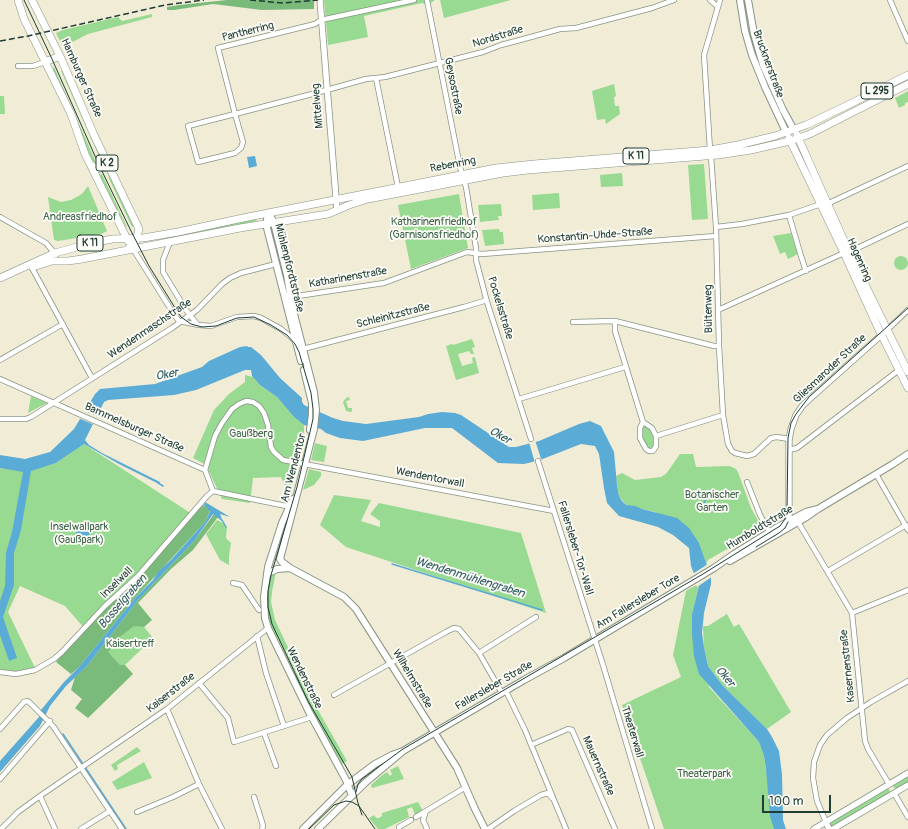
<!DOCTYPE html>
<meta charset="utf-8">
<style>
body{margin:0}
#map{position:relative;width:908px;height:829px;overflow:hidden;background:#f1ecd6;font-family:Pangolin,sans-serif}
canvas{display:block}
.scale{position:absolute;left:762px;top:795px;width:69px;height:18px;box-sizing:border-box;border:2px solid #1f3d34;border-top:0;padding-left:5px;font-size:12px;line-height:14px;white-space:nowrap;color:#1f3d34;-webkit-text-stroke:3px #fdfcf7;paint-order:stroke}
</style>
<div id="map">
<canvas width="908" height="829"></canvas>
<div class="scale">100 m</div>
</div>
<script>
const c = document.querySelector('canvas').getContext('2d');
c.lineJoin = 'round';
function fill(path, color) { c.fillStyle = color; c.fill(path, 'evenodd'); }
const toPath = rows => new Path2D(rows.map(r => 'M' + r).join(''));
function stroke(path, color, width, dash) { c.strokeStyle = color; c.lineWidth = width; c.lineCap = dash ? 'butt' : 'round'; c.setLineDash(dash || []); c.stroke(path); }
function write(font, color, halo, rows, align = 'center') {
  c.font = font + ' Pangolin,sans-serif'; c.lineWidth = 3.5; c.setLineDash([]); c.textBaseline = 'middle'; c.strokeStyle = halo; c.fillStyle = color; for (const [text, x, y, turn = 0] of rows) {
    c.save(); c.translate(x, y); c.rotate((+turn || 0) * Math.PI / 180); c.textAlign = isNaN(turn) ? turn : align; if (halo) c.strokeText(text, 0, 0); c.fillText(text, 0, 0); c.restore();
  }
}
fill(toPath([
 [324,0,435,0,428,5,422,3,364,16,368,37,328,45],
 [440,0,511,0,444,18],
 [152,14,152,17,88,34,63,47,56,33,63,30,118,17,122,21],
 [54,67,98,167,94,164,52,72],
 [61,71,62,71,104,161,103,165],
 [614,84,616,96,614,97,615,106,619,106,620,114,606,124,605,119,597,120,592,91],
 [908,91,908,102,905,103,905,105,899,108,895,98],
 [0,96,4,96,5,114,0,114],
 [704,164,708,219,692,220,688,165],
 [107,171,108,171,135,226,132,227,110,181],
 [622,173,623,186,601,187,600,175],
 [102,174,127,227,126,227,104,184,102,183,97,175],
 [88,186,107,231,101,234,58,241,54,240,48,197,61,202,71,200,82,194],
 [559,193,560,208,533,210,532,195],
 [459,194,468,248,411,269,398,205],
 [501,204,502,216,498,216,499,220,480,222,478,205],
 [254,218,257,221,160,241,159,240,197,232],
 [499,229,500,232,503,232,504,244,485,246,482,230],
 [791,233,798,254,788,259,785,252,780,254,773,236],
 '894 263a7 7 0 1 1 14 0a7 7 0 1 1-14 0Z',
 [472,339,475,347,472,348,474,354,471,354,469,351,458,354,462,366,473,363,472,358,475,357,479,373,456,380,446,346,452,344,453,345],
 [245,375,253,377,260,385,277,397,294,417,304,425,304,432,290,489,284,484,281,477,253,478,250,503,222,499,206,465,193,458,214,410,229,394,245,382],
 [31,396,47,403,28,413],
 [349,397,350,400,346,401,348,408,352,408,352,411,351,412,346,411,343,402,346,398],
 [646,425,650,429,654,437,654,447,653,449,649,449,643,442,641,431,644,426],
 [315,443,327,446,324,462,311,460],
 [84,444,192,514,156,556,85,629,65,606,20,586,8,612,36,670,27,673,0,672,0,468,22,471,32,470,56,463],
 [680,454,693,454,696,467,730,466,736,469,738,472,751,508,761,526,759,530,731,547,731,548,728,550,727,549,708,560,706,564,699,543,655,512,626,505,619,496,616,476,622,473,635,480,661,477,666,474],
 [309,469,321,472,321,476,314,485,303,490],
 [334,495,371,500,361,521,380,527,380,521,370,514,379,503,521,533,546,613,346,547,320,525],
 [217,520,223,523,227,527,226,538,231,543,229,556,229,565,220,560,206,534],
 [276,571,272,592,271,602,275,620,314,703,347,761,342,764,307,704,296,680,297,679,296,674,277,636,275,636,271,629,268,618,266,594,269,578,271,574],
 [698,584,699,586,692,614,709,687,759,742,764,756,775,829,664,829,622,705,681,677,673,655,686,591],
 [727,614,734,627,739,624,791,712,767,729,723,686,708,666,704,647,703,626,708,626],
 [134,625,144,627,153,638,125,665,120,665,107,652,120,637],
 [137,747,141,751,117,765,118,769,115,771,111,765],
 [144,762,152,778,117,790,112,782],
 [398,766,404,779,372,788,371,785,381,776,387,772,390,776,392,774,390,770],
 [908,775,908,782,897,789,893,787,894,783],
 [888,788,890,791,889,793,833,827,831,827,829,824,830,822],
 [418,802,423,811,415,815,412,807,407,809,409,817,385,829,378,829,369,818,374,815,376,818,379,818,382,816,382,813]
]), '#98da91');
fill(toPath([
 [227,0,314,0,314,9,262,10,213,4,174,10,167,10,167,7,179,5],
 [204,505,210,510,206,521,136,597,79,667,71,674,56,662,80,633,127,587,192,514],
 [214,514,218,517,193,550,171,569,138,603,152,620,144,627,134,626,120,637,108,652,120,665,125,665,133,674,88,718,75,708,82,699,71,690,75,677,87,666,138,600,194,541]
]), '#7aba7b');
fill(toPath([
 [255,156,257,166,249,168,247,157],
 [247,346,248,347,251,347,261,355,280,378,302,398,302,402,304,405,333,418,343,421,366,424,419,417,428,414,442,412,455,413,461,415,509,447,516,447,539,441,579,424,590,421,601,426,614,452,617,485,619,496,622,501,626,505,635,506,642,509,677,518,689,528,699,543,711,577,711,584,704,613,702,633,704,647,708,666,723,686,767,729,772,737,779,751,782,774,783,820,786,829,774,829,770,816,766,769,764,756,759,742,699,674,694,656,692,635,692,614,699,586,691,566,689,548,673,535,658,527,619,516,607,503,604,488,599,454,595,446,581,444,540,460,524,464,498,463,452,428,425,428,363,441,340,438,326,433,321,429,304,425,294,417,277,397,260,385,252,376,251,370,245,370,196,390,174,395,108,400,104,402,85,440,89,445,102,453,160,482,159,484,119,464,84,444,56,463,31,471,21,530,14,553,14,585,3,617,17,658,9,661,0,635,0,601,5,586,6,553,12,532,23,472,0,468,0,455,25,459,50,452,74,429,95,394,100,389,155,384,202,367,209,361,240,347],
 [205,502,230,517,220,514,223,522,213,514,194,541,138,600,87,666,66,686,50,706,40,726,0,772,0,761,39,717,41,710,64,682,79,667,136,597,153,580,158,572,170,561,206,521,210,511,204,505],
 '76 532a7 7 0 1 1 14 0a7 7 0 1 1-14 0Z'
]), '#5aabd5');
fill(toPath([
 [83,410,99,417,95,425,78,418],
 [535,440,542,462,535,463,529,442],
 [708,564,713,576,697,587,691,575]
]), '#f1ecd6');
stroke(toPath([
 [158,483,163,486],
 [701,507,705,501,705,494,704,491],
 [222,520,226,527],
 [392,564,542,610],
 [63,734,83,764],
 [85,767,126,829]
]), '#5aabd5', 1.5);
const minor = toPath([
 [414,0,321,20,315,24,218,48,235,114,243,142,241,148,235,153,198,162,188,126,235,114,316,93,366,79,385,77,483,52,501,45,520,40,560,29,576,28,652,8,674,0],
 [427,0,460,167,466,187,476,248,476,260,487,302,531,439],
 [710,0,718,7],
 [890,0,908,41],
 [18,66,33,66,45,62],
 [376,78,398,187],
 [710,150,704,55,720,0],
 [711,156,716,227,719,346,723,415,728,444,732,451,735,453,747,456,754,454,771,438,777,437,789,439],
 [827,204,908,166],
 [789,215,801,256,806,271],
 [0,217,46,243,56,255],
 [716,227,742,224,789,215,821,204],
 [170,242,163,260,163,272,186,310,197,324],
 [133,249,175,316,179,321,199,325,211,326,237,317,254,316,261,318,281,329,292,338,296,343],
 [849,252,908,224],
 [32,268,92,378],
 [291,297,384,283,467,252,482,254,716,236],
 [718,310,844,253],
 [615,321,615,331,643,422,640,428,640,438,646,449,649,451,653,451,656,446,656,436,652,428,643,422],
 [573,322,615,321,714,346,719,346],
 [887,330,908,310],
 [303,349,464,307,484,301,486,299],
 [0,360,63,324],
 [0,379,205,470],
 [519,399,625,367],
 [0,419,26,419,31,417,172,328,197,310,222,284,230,278,241,273,276,264],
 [656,436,723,415],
 [789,450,797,448,899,370],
 [538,461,603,665,652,829],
 [205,470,215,436,222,423,232,409,239,404,246,401,253,402,259,406,264,413,268,425,271,447,274,452,283,460,554,511],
 [205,470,213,491],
 [876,474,908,530],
 [747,482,760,515,771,535],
 [213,491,291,507],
 [798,522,852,613,865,741,868,749,889,784],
 [828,571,906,525],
 [233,583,242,585,259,610],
 [852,613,908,590],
 [257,636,266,673,284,726],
 [479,653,536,617],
 [0,672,16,674,35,670,54,659,62,652,105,606,138,576,207,496,213,491],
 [199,683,228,718,234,742,312,717],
 [506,691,525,730,566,829],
 [334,695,446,632,454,628,459,629,479,653,502,693],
 [167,709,199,784,222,829],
 [0,729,24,702,27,701,29,702,53,726,122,829],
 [264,733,276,766],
 [531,745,568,729,572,730,615,829],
 [0,779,50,721],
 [894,793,908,817],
 [40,796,55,829],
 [254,797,262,822,263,826,262,829],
 [426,811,423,820,427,829],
 [137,812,173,797,199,784],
 [416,817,466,787],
 [826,822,817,801,813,778,814,762,820,745,827,735,847,718,871,702,908,681],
 [399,827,411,820],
 [1,829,18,812,40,796,167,709,268,628],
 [81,829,110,811],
 [488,829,514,811,541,795,548,793,552,798]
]);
const tertiary = toPath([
 [320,0,337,210],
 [789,524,789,440,791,429,796,415,803,405,814,395,887,330],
 [826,822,829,829],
 [814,829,908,773],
 [833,829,908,785]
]);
const secondary = toPath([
 [740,0,745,31,752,55,765,87,786,132],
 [748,0,754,34,763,65,783,110,794,130],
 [269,213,274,223,287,275,292,306,314,392,316,410,314,429,280,559,282,562,290,568,344,597,356,609,457,768,475,809,485,829],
 [269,213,267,219,267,228,301,361],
 [304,370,312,403,312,414,310,430],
 [293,499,282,523,268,567,264,597,265,618,268,628,308,710,346,780,352,796],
 [730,561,805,518,818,509,893,464,908,454],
 [267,574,277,569,290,568],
 [303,829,347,785,375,764,392,755,403,751,524,680,564,658,714,568,734,554,776,528,806,512,818,509],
 [318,829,366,782,402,752]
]);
const primary = toPath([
 [18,0,24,19,71,114,85,154,128,241],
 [32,0,60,56,94,135,139,229,136,241,127,250],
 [45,62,60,56],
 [797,135,849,252,908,372],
 [789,138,844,253,880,332,908,388],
 [91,165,97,169,109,166],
 [33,267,52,261,68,261,82,259,240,228,328,214,349,205,368,199,503,173,528,170,718,155,751,150,790,141,810,134,908,84],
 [0,278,55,253,88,244,112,239,143,238,178,232,243,218,496,168,534,164,710,150,738,145,775,136,806,125,846,106,908,75]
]);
stroke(minor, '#889485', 6);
stroke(tertiary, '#889485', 7);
stroke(secondary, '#889485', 8);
stroke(primary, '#889485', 8);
stroke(minor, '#fff', 4.5);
stroke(tertiary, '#fff', 5.5);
stroke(secondary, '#fff', 6);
stroke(primary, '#fff', 7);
stroke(toPath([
 [24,0,52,59,99,165,131,231,149,266,177,311,181,317,191,324,202,327,216,326,237,318,254,317,271,325,287,335,295,344,299,352,311,393,313,409,313,419,297,487,271,575,268,591,268,607,272,624,308,701,352,777,358,803,362,815],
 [756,547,779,533,785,528,788,522],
 [356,792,358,784,362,779,403,749,703,574,780,526,785,519,787,510,788,438,791,423,796,414,809,397,908,308],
 [309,829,334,805,346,801,352,802,359,806,375,829]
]), '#1f3d34', 1);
stroke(toPath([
 [250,0,283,3,318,0],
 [0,41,28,36,165,5,204,0]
]), '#1f3d34', 1.5, [6, 3]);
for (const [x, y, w] of [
 [877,91,32],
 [636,156,26],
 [107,163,22],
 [90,243,26]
]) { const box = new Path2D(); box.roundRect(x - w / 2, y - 8, w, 16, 3); c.fillStyle = '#fdfcf7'; c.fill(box); stroke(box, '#1f3d34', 1); }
write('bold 10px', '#1f3d34', null, [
 ["L 295",877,91],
 ["K 11",636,156],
 ["K 2",107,163],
 ["K 11",90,243]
]);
write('11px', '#1f3d34', '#fdfcf7', [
 ["Pantherring",248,32,-14],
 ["Nordstraße",498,37,-17],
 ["Brucknerstraße",768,64,70],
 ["Hamburger Straße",81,78,66],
 ["Geysostraße",453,86,79],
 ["Mittelweg",318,106,-95],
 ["Rebenring",453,165,-11],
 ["Konstantin-Uhde-Straße",595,236,-4],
 ["Hagenring",859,260,66],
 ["Mühlenpfordtstraße",289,268,76],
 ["Katharinenstraße",348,278,-10],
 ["Pockelsstraße",500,308,73],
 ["Bültenweg",709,309,-91],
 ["Schleinitzstraße",393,316,-14],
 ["Wendenmaschstraße",150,329,-34],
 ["Gliesmaroder Straße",830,369,-43],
 ["Bammelsburger Straße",134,428,24],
 ["Am Wendentor",294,468,-75],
 ["Wendentorwall",430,478,11],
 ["Humboldtstraße",760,528,-31],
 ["Fallersleber-Tor-Wall",575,548,73],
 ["Inselwall",117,583,-44],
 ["Am Fallersleber Tore",638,602,-31],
 ["Kasernenstraße",848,666,-96],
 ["Wendenstraße",304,678,64],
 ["Wilhelmstraße",412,679,59],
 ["Fallersleber Straße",494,686,-30],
 ["Kaiserstraße",171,693,-38],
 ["Theaterwall",632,732,73],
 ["Mauernstraße",598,766,66]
]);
write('11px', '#3d644b', '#fdfcf7', [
 ["Andreasfriedhof",80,217],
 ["Katharinenfriedhof",434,222],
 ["(Garnisonsfriedhof)",434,235],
 ["Gaußberg",251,434],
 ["Botanischer",712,495],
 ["Garten",712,508],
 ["Inselwallpark",79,527],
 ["(Gaußpark)",79,540],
 ["Kaisertreff",130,644],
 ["Theaterpark",704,774]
]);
write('italic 12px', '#315e64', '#fdfcf7', [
 ["Oker",167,375,-11],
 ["Oker",500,436,30],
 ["Wendenmühlengraben",470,578,17],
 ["Bosselgraben",123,602,-49],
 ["Oker",725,677,50]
]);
</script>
